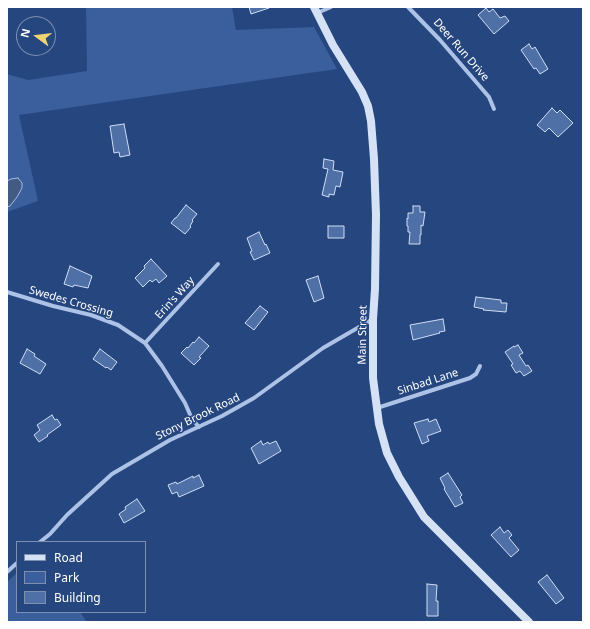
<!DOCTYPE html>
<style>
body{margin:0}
#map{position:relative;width:590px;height:629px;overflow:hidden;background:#26467f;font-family:"Noto Sans",sans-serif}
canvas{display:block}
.frame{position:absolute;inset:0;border:8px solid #fff;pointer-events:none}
.legend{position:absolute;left:16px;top:541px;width:130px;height:72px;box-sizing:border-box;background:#26467f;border:1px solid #7d90b2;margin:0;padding:5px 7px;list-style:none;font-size:12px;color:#fff}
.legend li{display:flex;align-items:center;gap:8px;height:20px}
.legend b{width:20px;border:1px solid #7d90b2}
.north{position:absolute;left:16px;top:16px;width:40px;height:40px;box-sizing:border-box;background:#26467f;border:1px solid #7d90b2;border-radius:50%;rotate:285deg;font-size:11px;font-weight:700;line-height:16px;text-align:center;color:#fff}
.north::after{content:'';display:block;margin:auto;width:14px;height:18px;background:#efd370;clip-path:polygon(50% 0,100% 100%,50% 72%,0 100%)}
</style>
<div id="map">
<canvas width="590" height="629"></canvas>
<div class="frame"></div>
<ul class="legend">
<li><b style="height:5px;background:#d5e1f5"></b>Road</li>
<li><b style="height:11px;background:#3a5f9c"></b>Park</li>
<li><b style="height:11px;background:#4e70a7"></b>Building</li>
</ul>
<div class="north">N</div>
</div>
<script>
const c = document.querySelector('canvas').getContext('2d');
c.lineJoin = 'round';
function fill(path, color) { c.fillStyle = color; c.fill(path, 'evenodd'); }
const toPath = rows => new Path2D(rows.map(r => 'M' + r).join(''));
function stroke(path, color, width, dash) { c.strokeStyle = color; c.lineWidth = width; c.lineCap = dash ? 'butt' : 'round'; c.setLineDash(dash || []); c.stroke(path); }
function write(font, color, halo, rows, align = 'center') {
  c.font = font + ' "Noto Sans",sans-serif'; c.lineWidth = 3; c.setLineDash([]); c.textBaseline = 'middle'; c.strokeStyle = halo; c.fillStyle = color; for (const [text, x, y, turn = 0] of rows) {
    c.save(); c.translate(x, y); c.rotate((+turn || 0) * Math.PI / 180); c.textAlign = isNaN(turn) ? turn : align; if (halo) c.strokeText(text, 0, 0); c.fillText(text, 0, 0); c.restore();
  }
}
fill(toPath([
 [86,7,232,7,236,30,314,27,337,69,19,115,38,201,7,212,7,74,28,80,87,71],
 [17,573,17,612,80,612,87,622,7,622,7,582]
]), '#3a5f9c');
const water = toPath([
 [18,178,22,183,22,188,17,197,10,206,7,207,7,181,11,179,18,178]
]);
fill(water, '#435b84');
stroke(water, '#a0bce6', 1);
const building = toPath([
 [249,7,269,7,269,8,251,14,249,7],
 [486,8,489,12,493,9,500,18,505,16,509,21,494,34,478,15,486,8],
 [529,44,532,49,535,47,548,69,540,74,536,68,534,69,521,50,529,44],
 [552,108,557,113,560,110,573,123,558,137,549,128,545,132,537,125,552,108],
 [124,124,130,155,120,157,119,152,114,153,110,126,124,124],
 [324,159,334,161,333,170,343,172,340,187,336,186,334,195,329,194,329,197,322,195,328,169,323,168,324,159],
 [186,205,197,214,192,220,193,221,190,226,191,227,185,234,171,223,175,218,176,218,186,205],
 [413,206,420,206,420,212,425,212,423,226,421,225,421,235,420,235,420,244,409,244,410,232,408,232,408,226,407,226,407,218,408,219,408,213,413,213,413,206],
 [328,226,344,226,344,238,328,238,328,226],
 [259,232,265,245,266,244,270,253,254,260,250,252,252,251,247,238,259,232],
 [151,259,167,276,159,283,156,279,152,282,150,280,143,287,135,278,145,268,144,266,151,259],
 [70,266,92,276,88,288,74,285,73,287,64,284,70,266],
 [318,276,324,298,314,302,306,280,318,276],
 [476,297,501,300,501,303,507,303,506,312,483,310,484,309,474,307,476,297],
 [260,306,268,312,254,330,245,323,260,306],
 [443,319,445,331,439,332,440,333,413,340,410,325,443,319],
 [199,337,209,346,199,357,201,358,194,365,181,353,187,347,188,348,193,342,194,343,199,337],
 [518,345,523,353,519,355,526,366,528,365,532,371,524,376,520,371,516,373,511,365,513,364,505,352,514,346,514,347,518,345],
 [27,349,35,354,34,356,46,364,40,374,20,363,27,349],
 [100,349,117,362,111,370,107,367,106,368,93,359,100,349],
 [52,415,55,420,57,419,61,425,47,435,48,436,39,442,34,435,40,430,37,425,52,415],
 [428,419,429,422,436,419,441,431,427,436,429,441,422,444,414,423,428,419],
 [261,441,263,445,268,442,269,444,276,441,281,451,259,464,251,448,261,441],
 [448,473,462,495,460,497,463,503,455,507,444,489,445,488,440,478,448,473],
 [199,475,204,486,179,497,177,492,172,494,168,485,176,482,177,484,193,476,193,478,199,475],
 [137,499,145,511,124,523,119,514,126,509,125,507,137,499],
 [500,527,504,533,508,530,512,535,509,538,519,550,511,557,491,535,500,527],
 [547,575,564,598,556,604,538,582,547,575],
 [427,584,437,585,436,601,438,601,438,616,427,616,427,584]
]);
fill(building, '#4e70a7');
stroke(building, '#cfddf5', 1);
stroke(toPath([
 [408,7,440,40,489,97,494,109],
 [317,13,331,7],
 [7,292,53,306,91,315,118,325,145,343,162,366,185,403,192,419,199,427],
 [145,343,218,264],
 [377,408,470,378,476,374,480,366],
 [40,542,50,534,67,515,112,474,170,440,222,416,254,398,323,348,373,319],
 [7,572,17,563]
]), '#acc2e6', 4);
stroke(toPath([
 [314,7,333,45,362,92,368,106,371,121,374,159,376,215,375,289,373,319,373,378,379,424,387,453,399,477,424,517,529,622]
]), '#d5e1f5', 8);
write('11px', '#fff', '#26467f', [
 ["Deer Run Drive",461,50,49],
 ["Erin's Way",175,298,-48],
 ["Swedes Crossing",71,302,16],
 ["Main Street",363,335,-89],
 ["Sinbad Lane",428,382,-18],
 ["Stony Brook Road",198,417,-26]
]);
</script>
